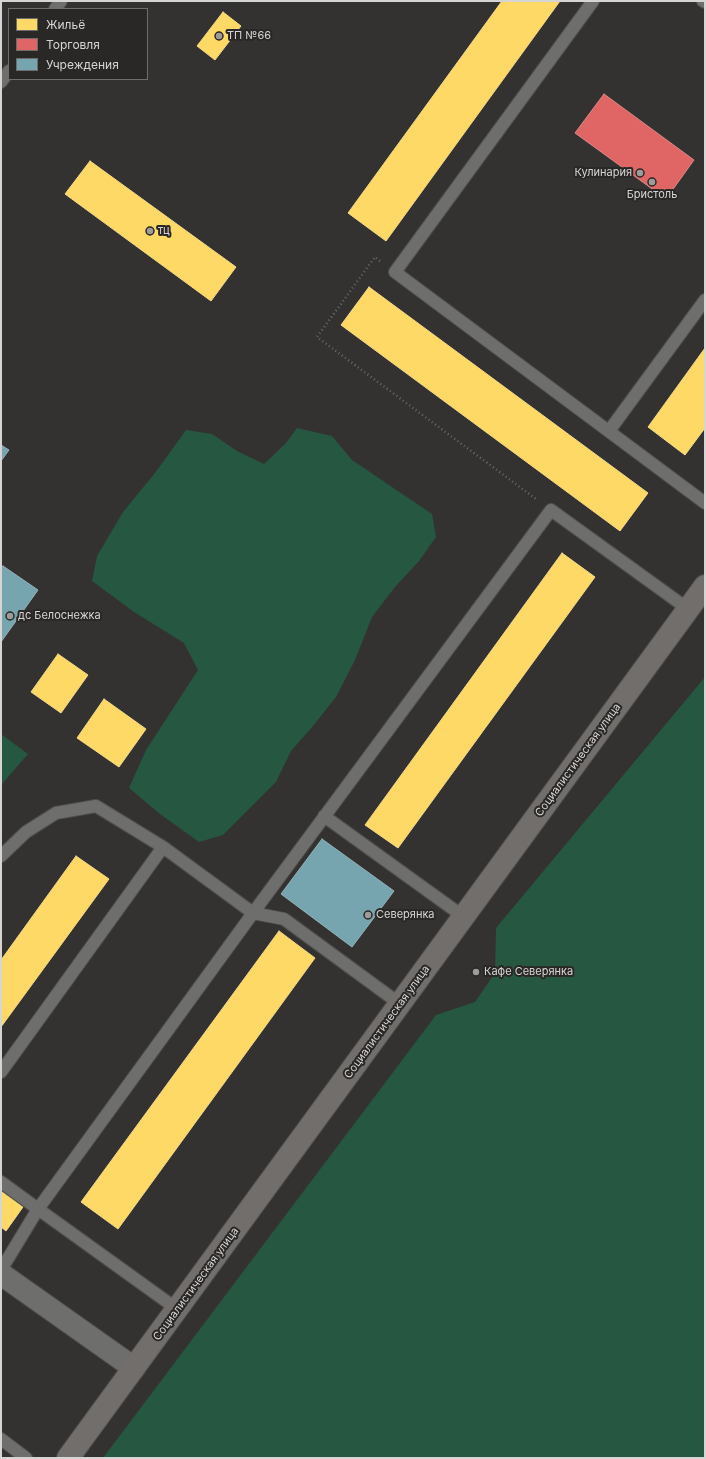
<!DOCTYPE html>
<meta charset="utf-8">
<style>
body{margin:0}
#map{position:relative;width:706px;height:1459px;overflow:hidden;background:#333231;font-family:Inter,sans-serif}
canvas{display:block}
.frame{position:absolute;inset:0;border:2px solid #d7d5d4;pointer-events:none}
.legend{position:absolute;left:8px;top:8px;width:140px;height:72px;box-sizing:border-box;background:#2a2826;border:1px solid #6f6d6c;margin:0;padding:5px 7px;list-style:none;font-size:12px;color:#d7d5d4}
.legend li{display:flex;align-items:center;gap:8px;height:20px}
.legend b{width:20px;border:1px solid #6f6d6c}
</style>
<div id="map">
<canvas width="706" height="1459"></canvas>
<div class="frame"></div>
<ul class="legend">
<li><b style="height:11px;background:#ffd966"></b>Жильё</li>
<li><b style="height:11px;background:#e06666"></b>Торговля</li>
<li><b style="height:11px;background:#76a5af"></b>Учреждения</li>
</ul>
</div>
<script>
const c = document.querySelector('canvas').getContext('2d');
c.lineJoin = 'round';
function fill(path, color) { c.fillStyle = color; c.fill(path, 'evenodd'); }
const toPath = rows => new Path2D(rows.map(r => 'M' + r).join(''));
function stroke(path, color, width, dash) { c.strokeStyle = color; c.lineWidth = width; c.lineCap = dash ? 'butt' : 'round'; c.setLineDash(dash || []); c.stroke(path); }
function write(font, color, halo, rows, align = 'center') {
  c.font = font + ' Inter,sans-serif'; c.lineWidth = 4; c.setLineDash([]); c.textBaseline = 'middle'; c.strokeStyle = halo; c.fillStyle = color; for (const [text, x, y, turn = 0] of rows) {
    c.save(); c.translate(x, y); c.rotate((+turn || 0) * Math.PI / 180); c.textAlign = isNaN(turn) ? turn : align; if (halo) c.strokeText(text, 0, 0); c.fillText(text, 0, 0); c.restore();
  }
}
fill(toPath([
 [297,428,332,436,352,460,432,514,436,537,419,561,395,587,372,617,355,660,336,697,313,726,291,751,276,782,223,835,199,842,160,814,129,788,146,750,198,670,184,643,134,612,92,581,97,556,123,512,155,473,186,430,212,434,237,451,264,464,286,443],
 [705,677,705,1458,103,1458,436,1015,475,1002,495,973,496,928],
 [1,734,28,754,1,785]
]), '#265741');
const homes = toPath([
 [502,1,560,1,386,241,348,213,502,1],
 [223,12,241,26,215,60,197,46,223,12],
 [90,161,236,267,211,301,65,194,90,161],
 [369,287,648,493,620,531,341,325,369,287],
 [705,348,705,428,685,455,648,427,705,348],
 [562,553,595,577,398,848,365,825,562,553],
 [58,654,88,675,61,713,31,692,58,654],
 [104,699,146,729,119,767,77,738,104,699],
 [76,856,109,879,1,1027,1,960,76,856],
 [279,931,315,958,118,1229,81,1202,279,931],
 [1,1191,23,1207,6,1231,1,1227,1,1191]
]);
fill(homes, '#ffd966');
stroke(homes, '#f3d887', 1);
const shops = toPath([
 [604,94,694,160,666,199,575,133,604,94]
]);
fill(shops, '#e06666');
stroke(shops, '#dd8787', 1);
const public = toPath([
 [1,445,9,450,1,461,1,445],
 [3,566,38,590,1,642,1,568,3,566],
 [322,839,394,891,352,947,281,894,322,839]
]);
fill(public, '#76a5af');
stroke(public, '#93b3ba', 1);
const lane = toPath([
 [593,1,395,272,705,503],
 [703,1,705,2],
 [55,9,61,1],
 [1,82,9,71],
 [609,431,705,300],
 [324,816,464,917],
 [1,856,26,832,56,813,96,806,163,847],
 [1,1072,163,847,253,913,284,919,400,1004],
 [1,1182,38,1209,1,1270],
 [177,1309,38,1209,253,913,551,510,688,609],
 [1,1439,26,1458]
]);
const street = toPath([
 [1,1274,134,1368]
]);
const secondary = toPath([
 [68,1458,705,586]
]);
stroke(lane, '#504f4e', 14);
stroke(street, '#504f4e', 24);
stroke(secondary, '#504f4e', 24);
stroke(toPath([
 [380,261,375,257,317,337,536,499]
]), '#6a6969', 2.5, [1, 3]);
stroke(lane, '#6e6e6c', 12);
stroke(street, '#6e6e6c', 22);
stroke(secondary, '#726e6b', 22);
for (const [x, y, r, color] of [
 [219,36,4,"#9e9c9b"],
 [640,173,4,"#9e9c9b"],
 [652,182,4,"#9e9c9b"],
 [150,231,4,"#9e9c9b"],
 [10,616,4,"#9e9c9b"],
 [368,915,4,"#9e9c9b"],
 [476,972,4,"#9e9c9b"]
]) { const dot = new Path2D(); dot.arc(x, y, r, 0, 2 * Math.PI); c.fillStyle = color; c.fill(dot); stroke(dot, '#2a2826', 1.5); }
write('11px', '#d7d5d4', '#2a2826', [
 ["ТП №66",227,36],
 ["Кулинария",632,173,"right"],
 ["Бристоль",652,195,"center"],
 ["тц",158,231],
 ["дс Белоснежка",18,616],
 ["Северянка",376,915],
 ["Кафе Северянка",484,972]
], 'left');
write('11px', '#d7d5d4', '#2a2826', [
 ["Социалистическая улица",578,760,-54],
 ["Социалистическая улица",387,1022,-54],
 ["Социалистическая улица",196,1284,-54]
]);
</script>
